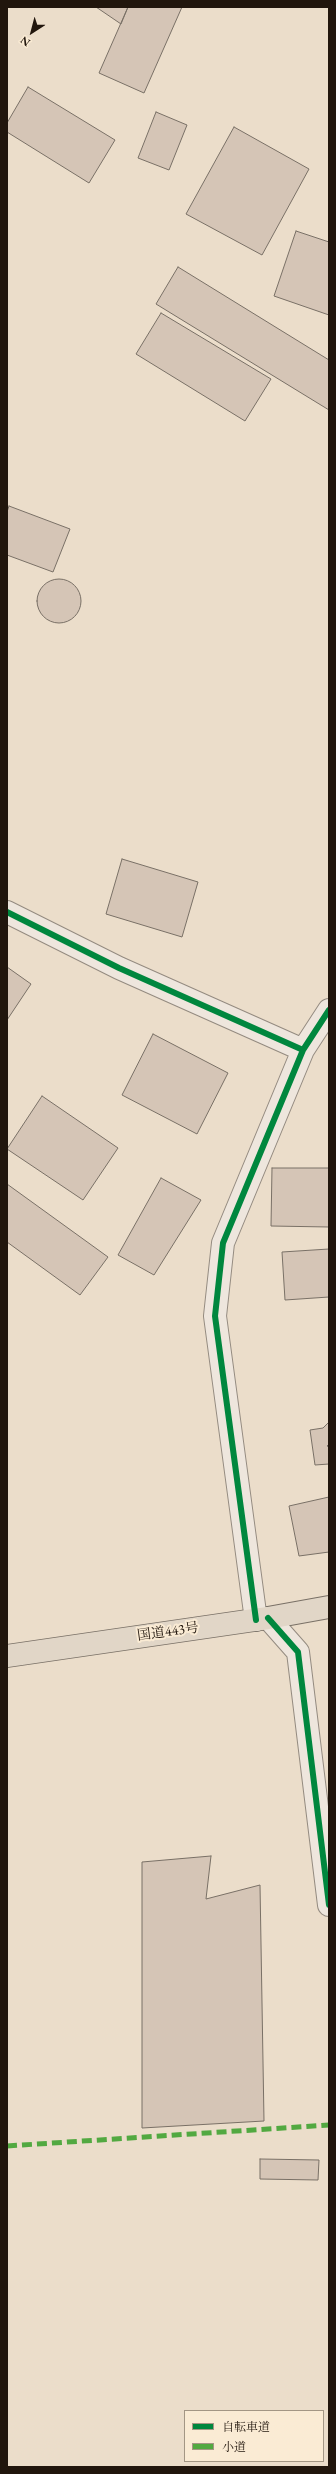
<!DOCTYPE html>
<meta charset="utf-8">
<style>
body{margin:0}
#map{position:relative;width:336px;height:2474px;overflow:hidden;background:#ebddca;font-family:"EB Garamond","Noto Serif JP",serif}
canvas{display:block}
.frame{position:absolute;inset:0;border:8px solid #21160d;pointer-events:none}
.legend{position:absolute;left:184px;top:2410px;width:140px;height:52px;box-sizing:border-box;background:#faebd4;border:1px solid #a39684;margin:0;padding:5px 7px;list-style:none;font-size:12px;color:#21160d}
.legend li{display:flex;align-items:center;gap:8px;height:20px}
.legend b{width:20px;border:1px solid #a39684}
.north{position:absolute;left:12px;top:12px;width:40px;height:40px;-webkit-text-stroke:3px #faebd4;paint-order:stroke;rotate:216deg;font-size:11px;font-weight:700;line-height:16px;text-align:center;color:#21160d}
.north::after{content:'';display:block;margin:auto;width:14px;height:18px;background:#21160d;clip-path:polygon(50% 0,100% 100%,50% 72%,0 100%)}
</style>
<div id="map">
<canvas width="336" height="2474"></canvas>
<div class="frame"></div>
<ul class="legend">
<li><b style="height:5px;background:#00873e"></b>自転車道</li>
<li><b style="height:5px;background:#52a941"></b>小道</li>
</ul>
<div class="north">N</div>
</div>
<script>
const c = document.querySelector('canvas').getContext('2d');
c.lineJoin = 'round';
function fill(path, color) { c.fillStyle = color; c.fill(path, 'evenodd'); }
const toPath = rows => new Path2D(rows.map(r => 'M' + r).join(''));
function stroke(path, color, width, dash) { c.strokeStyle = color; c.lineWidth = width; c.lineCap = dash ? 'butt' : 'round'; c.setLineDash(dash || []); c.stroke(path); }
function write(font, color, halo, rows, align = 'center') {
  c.font = font + ' "EB Garamond","Noto Serif JP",serif'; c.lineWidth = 4; c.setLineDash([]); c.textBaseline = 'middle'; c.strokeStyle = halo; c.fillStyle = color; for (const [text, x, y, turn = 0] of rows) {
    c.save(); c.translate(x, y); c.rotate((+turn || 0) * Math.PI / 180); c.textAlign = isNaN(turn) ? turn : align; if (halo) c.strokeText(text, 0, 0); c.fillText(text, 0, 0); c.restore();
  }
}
const building = toPath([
 [96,7,128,7,121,24,96,7],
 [128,7,182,7,144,93,99,73,128,7],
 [28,87,115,140,89,183,7,132,7,123,28,87],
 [156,112,187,125,169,170,138,158,156,112],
 [234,127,309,169,262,255,186,214,234,127],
 [296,231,329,242,329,315,274,296,296,231],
 [178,267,329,360,329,410,156,304,178,267],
 [161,313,271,379,245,421,136,354,161,313],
 [9,506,70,529,53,572,7,555,7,512,9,506],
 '37 601a22 22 0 1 1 44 0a22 22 0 1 1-44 0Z',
 [122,859,198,882,182,937,106,914,122,859],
 [7,967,31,984,7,1020,7,967],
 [153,1034,228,1073,197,1134,122,1095,153,1034],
 [42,1096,118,1148,83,1200,7,1149,42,1096],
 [272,1168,329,1168,329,1227,271,1226,272,1168],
 [161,1178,201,1200,154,1275,118,1255,161,1178],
 [7,1184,108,1257,80,1295,7,1242,7,1184],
 [329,1249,329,1297,285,1300,282,1252,329,1249],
 [329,1422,329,1444,327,1446,329,1447,329,1464,315,1465,310,1430,323,1428,329,1422],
 [329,1497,329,1552,299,1556,289,1506,329,1497],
 [211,1856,206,1899,260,1885,264,2121,142,2128,142,1862,211,1856],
 [260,2159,319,2160,318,2180,260,2179,260,2159]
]);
fill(building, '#d5c5b6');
stroke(building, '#797066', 1);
const street = toPath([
 [7,912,119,968,303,1050],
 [268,1618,298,1652,329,1905],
 [256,1620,215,1316,223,1243,303,1050,329,1010]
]);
const highway = toPath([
 [7,1656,268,1618,329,1607]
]);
stroke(street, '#948b80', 24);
stroke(highway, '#797066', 24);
stroke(street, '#eee6dd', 22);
stroke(highway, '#e1d6c7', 22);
stroke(toPath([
 [7,2146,329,2125]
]), '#52a941', 5, [10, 5]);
stroke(toPath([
 [7,912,119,968,303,1050],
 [268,1618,298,1652,329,1905],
 [256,1620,215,1316,223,1243,303,1050,329,1010]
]), '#00873e', 6);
write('14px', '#21160d', '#faebd4', [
 ["国道443号",168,1632,-8]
]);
</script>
